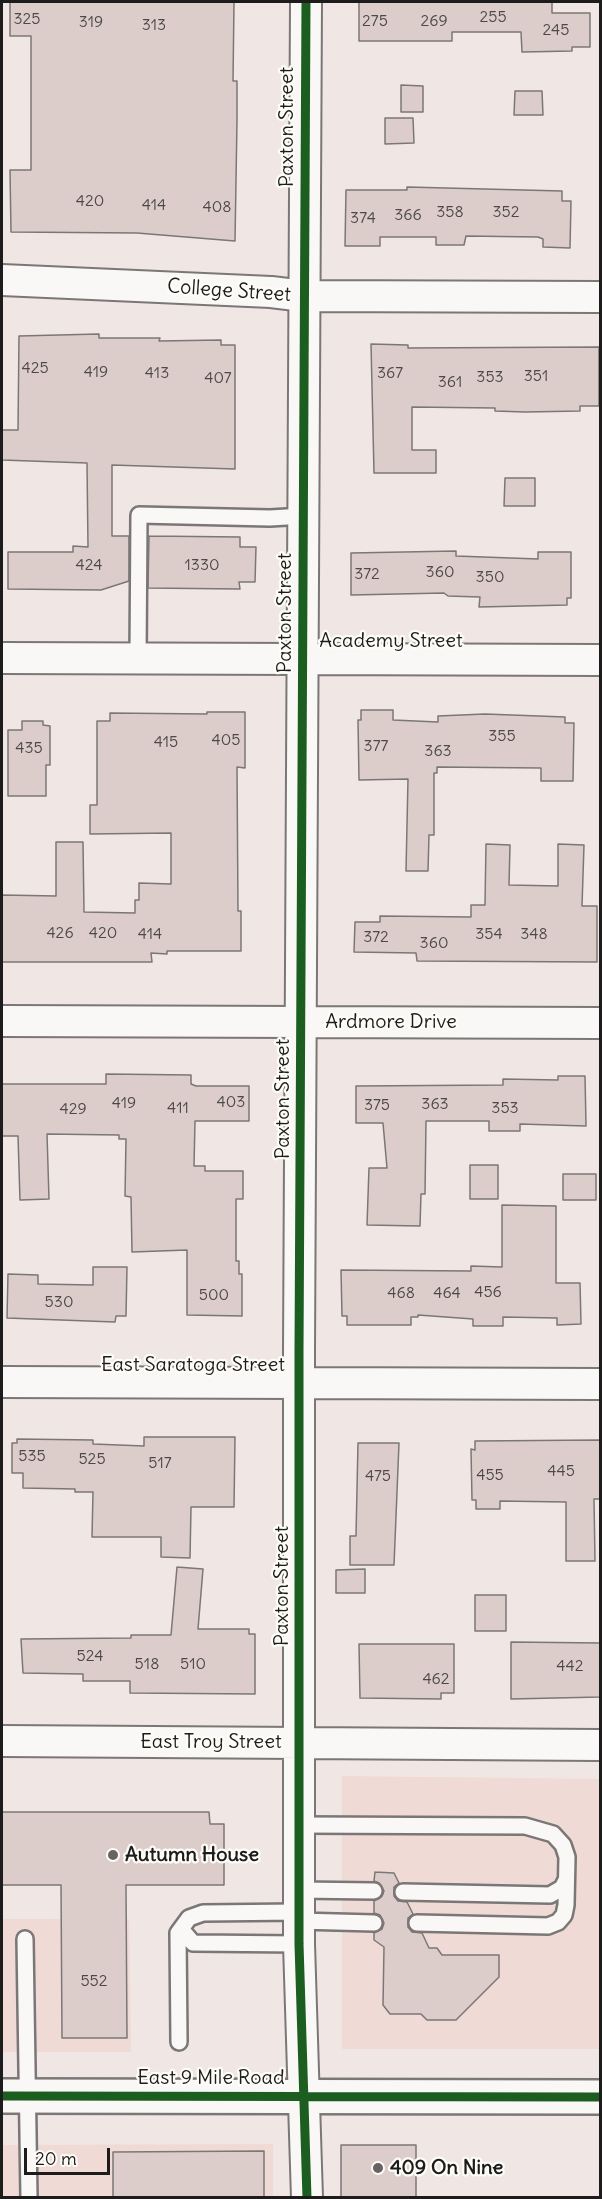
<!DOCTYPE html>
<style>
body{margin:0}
#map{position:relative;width:602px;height:2199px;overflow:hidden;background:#f0e6e3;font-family:Delius,sans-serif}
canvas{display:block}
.frame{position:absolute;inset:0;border:3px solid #1c1c1c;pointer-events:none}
.scale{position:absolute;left:24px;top:2148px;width:86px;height:27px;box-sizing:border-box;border:3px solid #1c1c1c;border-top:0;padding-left:8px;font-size:18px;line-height:21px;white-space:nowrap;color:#1c1c1c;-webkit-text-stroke:4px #fdfcf7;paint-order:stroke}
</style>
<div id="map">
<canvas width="602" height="2199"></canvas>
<div class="frame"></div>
<div class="scale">20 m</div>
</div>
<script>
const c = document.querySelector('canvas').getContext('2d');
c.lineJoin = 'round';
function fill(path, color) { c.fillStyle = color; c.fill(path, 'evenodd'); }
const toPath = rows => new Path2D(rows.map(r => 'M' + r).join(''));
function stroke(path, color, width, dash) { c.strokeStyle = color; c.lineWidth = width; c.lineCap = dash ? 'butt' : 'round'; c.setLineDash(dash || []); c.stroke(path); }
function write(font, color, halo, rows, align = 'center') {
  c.font = font + ' Delius,sans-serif'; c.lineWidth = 4.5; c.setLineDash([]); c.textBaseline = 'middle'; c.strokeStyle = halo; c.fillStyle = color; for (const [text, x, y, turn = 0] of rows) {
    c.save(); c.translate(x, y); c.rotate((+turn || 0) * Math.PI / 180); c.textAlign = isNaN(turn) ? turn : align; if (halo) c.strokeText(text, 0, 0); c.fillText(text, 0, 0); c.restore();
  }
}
fill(toPath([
 [342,1776,600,1779,600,2049,342,2049],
 [2,1919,129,1919,131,2052,2,2052],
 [273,2144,273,2197,2,2197,2,2145]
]), '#efdad6');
const building = toPath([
 [10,2,234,2,233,81,237,81,237,120,235,241,137,233,11,232,10,170,31,170,31,36,10,36,10,2],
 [359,2,552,2,552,13,590,13,590,47,572,47,572,51,522,52,521,32,452,32,452,41,359,41,359,2],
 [401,85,423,86,423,112,401,112,401,85],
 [515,91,542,91,543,115,514,115,515,91],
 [385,118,413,118,414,143,385,144,385,118],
 [407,187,562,191,562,201,571,201,570,248,543,247,543,239,538,237,466,236,464,245,436,245,436,237,380,237,380,246,345,246,346,190,407,190,407,187],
 [99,334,99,338,160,338,159,341,221,340,221,345,235,345,235,469,112,465,112,536,129,536,129,581,101,590,8,589,8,552,73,552,73,546,88,547,87,463,2,460,2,430,18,430,19,336,99,334],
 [371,344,408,345,408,348,599,347,599,406,580,406,580,411,525,412,495,411,495,408,412,407,412,450,436,450,436,473,374,473,371,344],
 [505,478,535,478,535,506,504,506,505,478],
 [149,536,240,537,240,547,256,547,255,582,239,582,240,589,148,588,149,536],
 [456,551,456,556,538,559,538,552,571,552,571,598,567,598,567,605,479,607,480,597,448,596,444,593,351,595,351,553,456,551],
 [361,710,393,710,393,720,438,722,438,716,485,714,565,717,565,723,574,723,573,781,541,781,541,768,437,767,437,773,434,773,434,835,429,835,428,871,406,871,408,779,359,780,358,720,361,720,361,710],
 [207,712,245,712,245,768,237,767,238,911,241,911,241,951,167,951,167,954,151,953,152,962,2,962,2,895,56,896,56,842,83,842,84,912,135,913,135,900,139,900,139,883,171,884,171,833,90,834,90,805,97,805,97,721,110,721,110,713,207,714,207,712],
 [22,721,43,721,43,725,50,726,50,765,46,765,46,796,8,796,8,730,22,730,22,721],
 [486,844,510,845,509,885,558,886,558,844,584,845,582,906,597,906,597,962,417,961,416,953,354,952,355,922,380,922,380,916,471,917,471,905,485,905,486,844],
 [106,1074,191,1075,191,1084,196,1086,249,1086,249,1121,195,1121,194,1166,205,1166,205,1171,243,1171,243,1199,236,1199,236,1261,239,1261,239,1274,242,1274,242,1316,187,1315,187,1250,132,1252,131,1197,125,1196,126,1139,119,1139,119,1135,47,1134,49,1199,20,1200,18,1136,2,1136,2,1084,106,1084,106,1074],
 [558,1076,585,1076,586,1126,520,1124,520,1131,489,1131,489,1121,426,1121,425,1194,421,1194,420,1226,367,1225,369,1168,387,1168,383,1123,356,1123,356,1086,503,1085,503,1079,558,1080,558,1076],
 [470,1165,498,1165,498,1199,470,1199,470,1165],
 [563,1174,596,1174,596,1200,563,1200,563,1174],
 [502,1205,556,1206,556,1283,580,1283,581,1324,557,1325,557,1318,503,1317,503,1326,473,1326,473,1319,418,1315,418,1317,411,1317,411,1325,347,1325,347,1316,342,1316,341,1270,471,1271,471,1266,502,1267,502,1205],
 [93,1267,127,1267,126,1316,116,1316,115,1322,7,1318,8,1274,38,1275,38,1284,93,1285,93,1267],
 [144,1437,235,1437,234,1507,191,1507,190,1558,161,1557,161,1537,92,1537,93,1492,75,1492,75,1489,23,1488,23,1473,12,1473,12,1443,17,1443,17,1439,93,1440,93,1444,144,1446,144,1437],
 [600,1440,600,1499,594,1499,595,1561,566,1561,566,1502,500,1501,500,1509,476,1509,476,1500,472,1500,471,1449,475,1450,475,1441,600,1440],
 [358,1443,399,1443,394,1565,350,1565,350,1536,356,1536,358,1443],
 [177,1567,203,1569,198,1629,249,1629,249,1634,255,1634,255,1694,130,1693,130,1681,83,1681,83,1674,23,1673,21,1639,131,1638,131,1635,171,1635,177,1567],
 [365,1569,365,1593,336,1593,336,1570,365,1569],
 [475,1595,506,1595,506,1631,475,1631,475,1595],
 [511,1642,600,1643,600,1697,511,1699,511,1642],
 [359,1644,454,1644,454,1693,441,1693,441,1699,360,1698,359,1644],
 [2,1812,209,1812,210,1824,224,1824,224,1885,126,1885,127,2038,62,2038,61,1885,2,1885,2,1812],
 [375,1872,394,1873,399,1883,394,1887,394,1896,398,1901,407,1902,413,1914,408,1918,408,1927,412,1932,422,1933,429,1948,437,1948,442,1955,499,1955,499,1977,456,2020,427,2020,421,2014,390,2014,383,2005,384,1947,374,1940,374,1933,382,1929,384,1923,380,1915,374,1913,374,1901,382,1896,384,1891,379,1883,374,1881,375,1872],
 [341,2145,416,2145,416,2198,341,2198,341,2145],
 [264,2151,264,2198,113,2198,113,2152,264,2151]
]);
fill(building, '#ddcdca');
stroke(building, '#7b7776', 1.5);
const service = toPath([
 [138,658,139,515,270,518,304,516],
 [299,1825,525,1826,553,1834,563,1845,567,1857,566,1905,564,1915,558,1922,548,1926,417,1923],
 [299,1890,374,1891],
 [403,1892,550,1895,562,1888,566,1880],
 [299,1921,374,1923],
 [181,1929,193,1943,299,1944],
 [25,1939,29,2198],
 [179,2042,178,1933,189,1918,203,1913,299,1912]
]);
const minor = toPath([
 [306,2,299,1348,299,1944,307,2198],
 [2,280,271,292,304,296,600,297],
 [2,658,600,660],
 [2,1021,600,1023],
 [2,1382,600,1384],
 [2,1741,600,1745]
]);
const secondary = toPath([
 [2,2096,600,2097]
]);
stroke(service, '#7b7776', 20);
stroke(minor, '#7b7776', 34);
stroke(secondary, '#7b7776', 38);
stroke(service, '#f9f8f6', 15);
stroke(minor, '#f9f8f6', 30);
stroke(secondary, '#f9f8f6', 33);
stroke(toPath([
 [306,2,299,1348,299,1944,307,2198],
 [2,2096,600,2097]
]), '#1b5e20', 9);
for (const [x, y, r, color] of [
 [113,1855,6,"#666362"],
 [378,2168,6,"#666362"]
]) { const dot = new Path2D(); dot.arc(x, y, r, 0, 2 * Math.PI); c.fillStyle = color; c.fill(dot); stroke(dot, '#fdfcf7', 2); }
write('16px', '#4c4848', null, [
 ["255",493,17],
 ["325",27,19],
 ["275",375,21],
 ["269",434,21],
 ["319",91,22],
 ["313",154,25],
 ["245",556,30],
 ["420",90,201],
 ["414",154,205],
 ["408",217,207],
 ["358",450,212],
 ["352",506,212],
 ["366",408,215],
 ["374",363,218],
 ["425",35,368],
 ["419",96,372],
 ["413",157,373],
 ["367",390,373],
 ["351",536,376],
 ["353",490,377],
 ["407",218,378],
 ["361",450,382],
 ["424",89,565],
 ["1330",202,565],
 ["360",440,572],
 ["372",367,574],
 ["350",490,577],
 ["355",502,736],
 ["405",226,740],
 ["415",166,742],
 ["377",376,746],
 ["435",29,748],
 ["363",438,751],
 ["426",60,933],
 ["420",103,933],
 ["414",150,934],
 ["354",489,934],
 ["348",534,934],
 ["372",376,937],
 ["360",434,943],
 ["403",231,1102],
 ["419",124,1103],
 ["363",435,1104],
 ["375",377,1105],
 ["411",178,1108],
 ["353",505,1108],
 ["429",73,1109],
 ["456",488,1292],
 ["468",401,1293],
 ["464",447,1293],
 ["500",214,1295],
 ["530",59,1302],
 ["535",32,1456],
 ["525",92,1459],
 ["517",160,1463],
 ["445",561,1471],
 ["455",490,1475],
 ["475",378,1476],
 ["524",90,1656],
 ["518",147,1664],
 ["510",193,1664],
 ["442",570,1666],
 ["462",436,1679],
 ["552",94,1981]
]);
write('20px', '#1c1c1c', '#fdfcf7', [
 ["Paxton Street",287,127,-90],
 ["College Street",229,291,4],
 ["Paxton Street",285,613,-90],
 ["Academy Street",391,641],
 ["Ardmore Drive",391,1022],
 ["Paxton Street",283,1099,-90],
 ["East Saratoga Street",193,1365],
 ["Paxton Street",282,1586,-90],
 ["East Troy Street",211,1742],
 ["East 9 Mile Road",211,2078]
]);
write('bold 20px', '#1c1c1c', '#fdfcf7', [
 ["Autumn House",125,1855],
 ["409 On Nine",390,2168]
], 'left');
</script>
